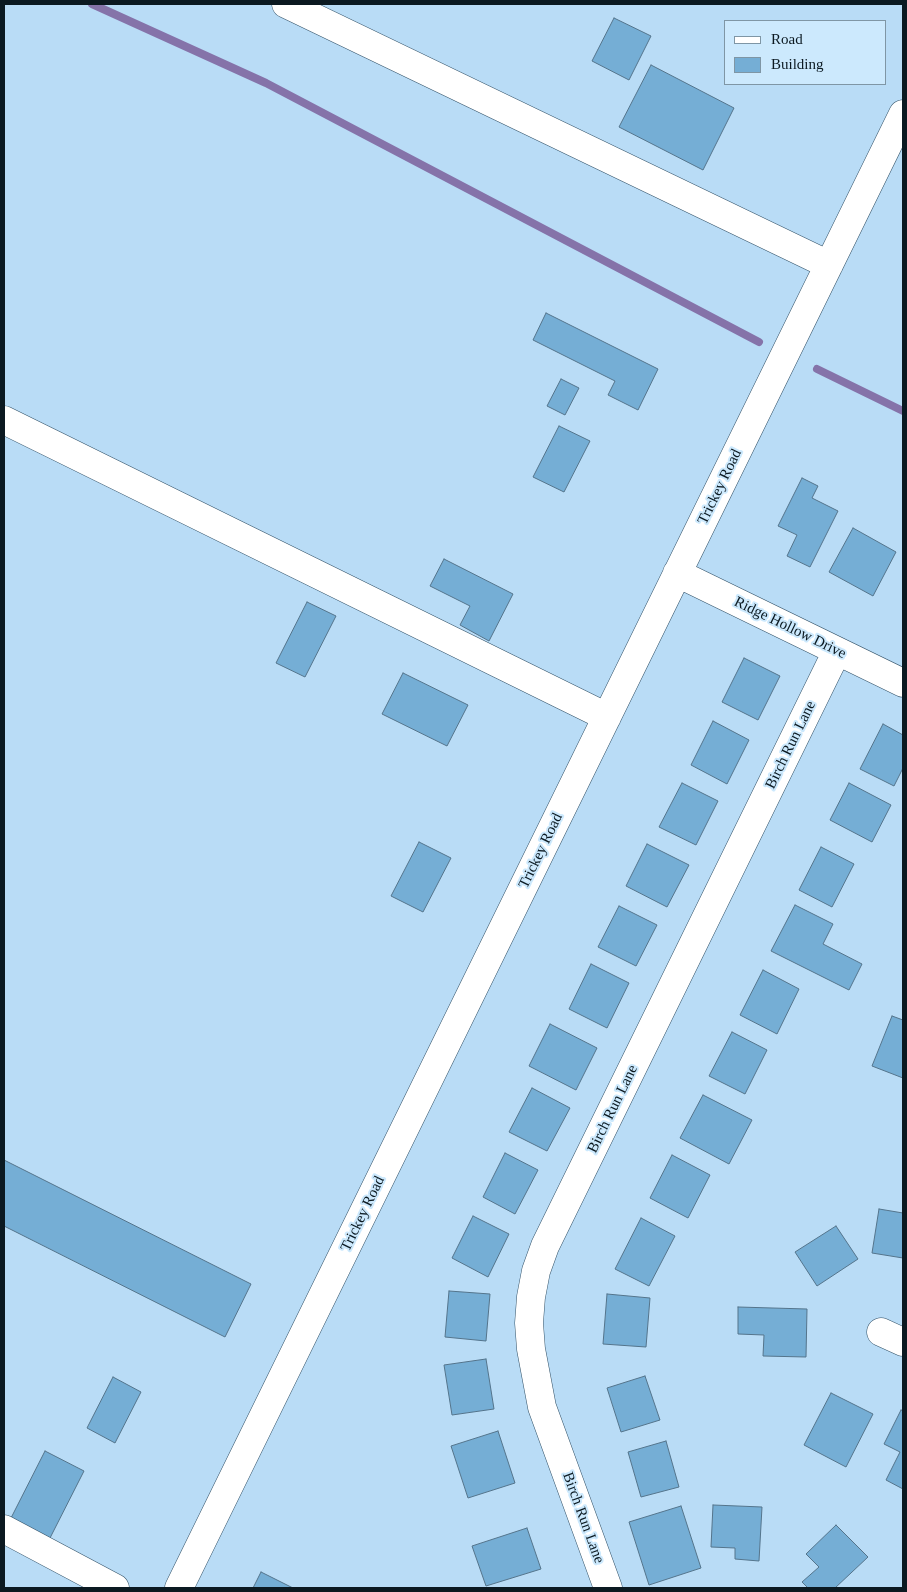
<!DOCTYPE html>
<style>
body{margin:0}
#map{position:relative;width:907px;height:1592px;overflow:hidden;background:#b9dcf6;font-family:Georgia,serif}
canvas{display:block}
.frame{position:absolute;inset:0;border:5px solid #0b1921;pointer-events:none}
.legend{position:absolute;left:724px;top:20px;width:162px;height:65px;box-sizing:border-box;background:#cce9fd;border:1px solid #7f96a5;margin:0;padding:6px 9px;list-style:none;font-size:15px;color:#0b1921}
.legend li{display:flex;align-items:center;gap:10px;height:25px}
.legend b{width:25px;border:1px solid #7f96a5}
</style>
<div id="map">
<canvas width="907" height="1592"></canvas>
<div class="frame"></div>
<ul class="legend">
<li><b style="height:6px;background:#fff"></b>Road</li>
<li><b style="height:14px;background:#75aed5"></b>Building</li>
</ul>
</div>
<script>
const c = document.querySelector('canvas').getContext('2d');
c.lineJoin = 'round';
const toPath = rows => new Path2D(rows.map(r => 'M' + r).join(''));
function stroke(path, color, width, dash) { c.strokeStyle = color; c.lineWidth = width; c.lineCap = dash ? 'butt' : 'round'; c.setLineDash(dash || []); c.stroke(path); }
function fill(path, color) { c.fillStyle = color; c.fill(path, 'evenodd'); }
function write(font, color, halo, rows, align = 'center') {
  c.font = font + ' Georgia,serif'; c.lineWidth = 4; c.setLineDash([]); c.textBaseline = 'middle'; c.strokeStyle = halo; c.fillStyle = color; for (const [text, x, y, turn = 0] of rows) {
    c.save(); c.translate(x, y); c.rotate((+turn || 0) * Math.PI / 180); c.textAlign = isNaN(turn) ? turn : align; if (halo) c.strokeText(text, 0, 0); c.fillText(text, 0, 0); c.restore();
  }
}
stroke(toPath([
 [92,4,266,83,759,342],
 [817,369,903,411]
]), '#8573a9', 8);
const building = toPath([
 [614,18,651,36,629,80,592,61,614,18],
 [651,65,734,108,703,170,619,127,651,65],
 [546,313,658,369,638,410,608,395,615,381,533,340,546,313],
 [561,379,579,388,565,415,547,406,561,379],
 [559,426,590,441,564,492,533,477,559,426],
 [802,478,818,486,812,498,838,511,810,567,787,556,797,535,778,526,802,478],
 [853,528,896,552,873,596,829,572,853,528],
 [444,559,513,594,489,641,460,625,470,606,430,586,444,559],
 [307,602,336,616,305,677,276,663,307,602],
 [744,658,780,676,758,720,722,702,744,658],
 [403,673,468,705,447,746,382,714,403,673],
 [713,721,749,740,727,784,691,765,713,721],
 [883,724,903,735,903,768,894,786,860,769,883,724],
 [682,783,718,801,696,845,659,827,682,783],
 [849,783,891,805,872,842,830,820,849,783],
 [419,842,451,858,423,912,391,896,419,842],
 [647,844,689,865,667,907,626,886,647,844],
 [821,847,854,864,832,907,799,890,821,847],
 [795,905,833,924,823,944,862,964,849,990,771,951,795,905],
 [619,906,657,925,636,966,598,947,619,906],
 [591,964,629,983,607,1028,569,1009,591,964],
 [763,970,799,989,777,1034,740,1015,763,970],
 [892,1016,903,1020,903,1078,872,1066,892,1016],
 [550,1024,597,1048,576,1090,529,1066,550,1024],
 [732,1032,767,1050,745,1094,709,1076,732,1032],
 [532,1088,570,1108,547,1151,509,1132,532,1088],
 [703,1095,752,1120,729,1164,680,1138,703,1095],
 [505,1153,538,1170,515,1214,483,1197,505,1153],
 [672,1155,710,1175,688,1218,650,1198,672,1155],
 [4,1160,251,1284,225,1337,4,1226,4,1160],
 [879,1209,903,1213,903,1258,872,1253,879,1209],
 [473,1216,509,1234,488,1277,452,1258,473,1216],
 [641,1218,675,1236,649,1286,615,1269,641,1218],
 [836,1226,858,1259,817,1286,795,1252,836,1226],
 [449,1291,490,1294,486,1341,445,1337,449,1291],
 [607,1294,650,1298,646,1347,603,1344,607,1294],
 [738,1307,807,1309,806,1357,763,1356,764,1335,738,1334,738,1307],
 [486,1359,494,1409,452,1415,444,1365,486,1359],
 [645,1376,660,1420,621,1432,607,1388,645,1376],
 [113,1377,141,1392,115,1443,87,1428,113,1377],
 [831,1393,873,1414,846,1467,804,1445,831,1393],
 [901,1410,903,1411,903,1489,886,1480,900,1452,884,1444,901,1410],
 [498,1431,515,1483,468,1498,451,1446,498,1431],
 [666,1441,679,1487,641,1497,628,1452,666,1441],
 [45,1451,84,1471,50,1538,11,1518,45,1451],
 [713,1505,762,1507,759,1561,735,1559,735,1548,711,1547,713,1505],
 [681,1506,701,1568,649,1585,629,1522,681,1506],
 [836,1525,868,1557,835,1588,808,1588,802,1582,819,1567,806,1554,836,1525],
 [527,1528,541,1569,486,1586,472,1546,527,1528],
 [261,1572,293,1588,253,1588,261,1572]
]);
fill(building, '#75aed5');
stroke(building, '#54748b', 1);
const minor = toPath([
 [286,4,829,265],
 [4,420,607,717],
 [677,573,903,683],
 [881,1332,903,1342],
 [4,1529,115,1588],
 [179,1588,903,114],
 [608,1588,542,1407,531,1349,529,1323,531,1297,536,1271,545,1246,837,651]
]);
stroke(minor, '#345369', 29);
stroke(minor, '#fff', 28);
write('15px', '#0b1921', '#cce9fd', [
 ["Trickey Road",720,487,-64],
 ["Ridge Hollow Drive",790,628,26],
 ["Birch Run Lane",791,745,-64],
 ["Trickey Road",541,851,-64],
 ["Birch Run Lane",613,1109,-64],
 ["Trickey Road",363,1214,-64],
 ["Birch Run Lane",583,1518,70]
]);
</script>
